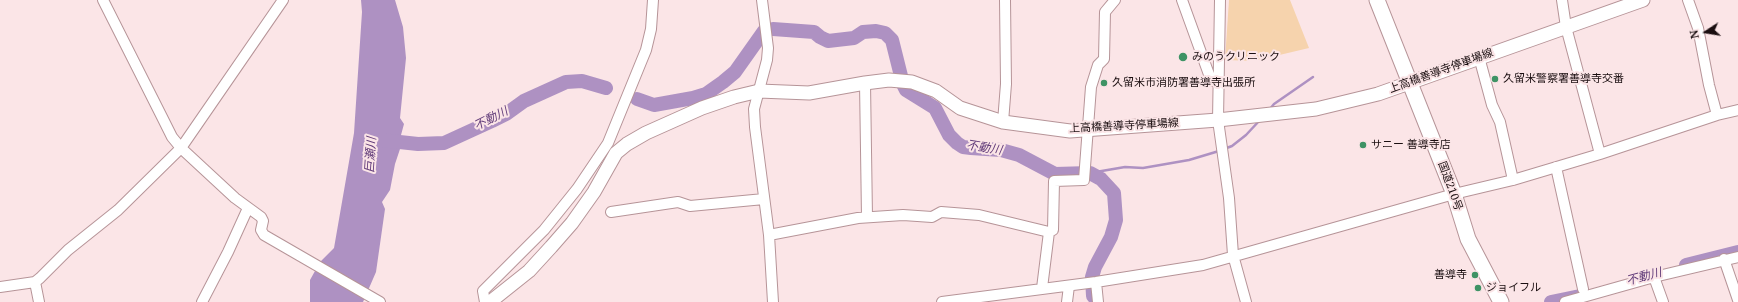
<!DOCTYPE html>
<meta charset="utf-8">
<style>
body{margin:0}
#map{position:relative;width:1738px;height:302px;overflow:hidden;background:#fbe5e7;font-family:"Noto Serif",serif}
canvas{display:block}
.north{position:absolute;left:1686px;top:12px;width:40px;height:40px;-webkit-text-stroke:3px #fbe5e7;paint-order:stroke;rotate:258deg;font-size:11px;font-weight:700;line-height:16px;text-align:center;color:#1a0e10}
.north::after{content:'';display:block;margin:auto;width:14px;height:18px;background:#1a0e10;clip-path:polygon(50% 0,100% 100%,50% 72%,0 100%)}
</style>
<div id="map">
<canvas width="1738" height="302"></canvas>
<div class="north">N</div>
</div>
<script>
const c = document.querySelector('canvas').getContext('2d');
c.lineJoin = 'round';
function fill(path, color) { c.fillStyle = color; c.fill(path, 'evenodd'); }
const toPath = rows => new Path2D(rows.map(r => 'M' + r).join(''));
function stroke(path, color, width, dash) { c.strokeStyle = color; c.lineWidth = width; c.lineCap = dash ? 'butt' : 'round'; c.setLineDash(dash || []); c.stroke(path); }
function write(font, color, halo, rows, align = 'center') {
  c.font = font + ' "Noto Serif","Noto Sans JP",serif'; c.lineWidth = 4; c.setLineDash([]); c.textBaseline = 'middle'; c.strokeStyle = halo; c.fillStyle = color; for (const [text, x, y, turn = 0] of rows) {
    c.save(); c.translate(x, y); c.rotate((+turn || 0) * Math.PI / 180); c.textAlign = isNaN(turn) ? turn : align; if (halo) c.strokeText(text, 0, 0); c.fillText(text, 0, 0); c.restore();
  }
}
fill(toPath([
 [1229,0,1290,0,1309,48,1254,61,1225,60]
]), '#f6d3ad');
fill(toPath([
 [361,0,395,0,403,27,406,58,400,118,404,124,401,135,400,149,395,164,390,190,382,202,385,209,376,272,363,302,310,302,310,280,320,262,334,248,354,133,362,12]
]), '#ae91c2');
stroke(toPath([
 [1270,109,1274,104,1313,77],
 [1224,149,1232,146,1246,135,1260,120],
 [1090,173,1125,167,1143,168,1189,160,1219,151]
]), '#ae91c2', 2.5);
stroke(toPath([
 [773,29,814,32,820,37,828,41,854,38,863,32,876,31,885,33,892,40,903,84,906,90,935,108,949,135,957,143,963,147,971,148,1001,150,1019,155,1055,174,1090,173,1101,179,1114,193,1116,220,1111,237,1095,267,1092,277,1093,296],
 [637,99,654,105,693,98,706,94,723,82,735,72,764,31],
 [381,140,418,144,444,143,492,121,506,114,524,101,566,82,582,81,606,88],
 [1686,265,1738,252],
 [1551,302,1580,296]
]), '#ae91c2', 14);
const minor = toPath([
 [103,0,162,117,172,137,181,148,235,198,261,217,263,221,261,230,264,235,380,302],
 [762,0,768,48,767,60,754,109,755,127,769,235,773,302],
 [1182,0,1211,80,1219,83],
 [1220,0,1218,120,1229,198,1233,255,1246,302],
 [1562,0,1566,27,1600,154],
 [1688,0,1698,28,1709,85,1717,115],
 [1479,57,1492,105,1500,122,1513,180],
 [865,83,867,217],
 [1003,122,1006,84,1005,0],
 [1556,167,1583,289],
 [611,212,678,202,690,206,764,199],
 [1049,232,1053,230,1054,181,1084,180,1091,87,1098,65,1104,59,1105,12,1115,0],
 [769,235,858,218,903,215,932,217,941,212,979,215,1049,232,1042,288],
 [1724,259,1738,300],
 [1654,277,1663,302],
 [35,282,39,302],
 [1096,282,1098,302],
 [0,287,35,282,40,278,68,250,118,210,181,148,283,0],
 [202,302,228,252,248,208],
 [485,302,483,291,544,230,577,189,608,143,646,50,651,29,653,0],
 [942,302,1096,282,1203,265,1454,194,1513,180,1600,154,1717,115,1738,110],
 [1067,302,1069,286],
 [1565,302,1654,277,1738,257]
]);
const major = toPath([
 [490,302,529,271,551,247,572,223,594,192,616,153,627,144,646,133,702,108,734,97,759,91,809,93,865,83,889,80,912,82,936,91,960,108,1003,122,1070,131,1218,120,1316,109,1378,94,1643,0]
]);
const highway = toPath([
 [1377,0,1454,194,1468,239,1501,302]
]);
stroke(minor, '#b69498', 12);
stroke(major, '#b69498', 15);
stroke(highway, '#b69498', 17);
stroke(minor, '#fff', 10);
stroke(major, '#fff', 13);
stroke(highway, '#fff', 15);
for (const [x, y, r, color] of [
 [1183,57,5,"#3e9365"],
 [1495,79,4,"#3e9365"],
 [1104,83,4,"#3e9365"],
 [1363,145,4,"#3e9365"],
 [1475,275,4,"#3e9365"],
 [1478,288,4,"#3e9365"]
]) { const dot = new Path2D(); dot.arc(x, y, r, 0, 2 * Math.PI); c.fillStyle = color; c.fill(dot); stroke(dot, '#fbe5e7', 1.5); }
write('11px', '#1a0e10', '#fbe5e7', [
 ["みのうクリニック",1192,57],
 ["久留米警察署善導寺交番",1503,79],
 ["久留米市消防署善導寺出張所",1112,83],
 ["サニー 善導寺店",1371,145],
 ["善導寺",1467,275,"right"],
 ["ジョイフル",1486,288]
], 'left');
write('11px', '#1a0e10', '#fbe5e7', [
 ["上高橋善導寺停車場線",1441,71,-20],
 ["上高橋善導寺停車場線",1124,126,-3],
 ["国道210号",1450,186,70]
]);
write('italic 12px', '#613b79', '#fbe5e7', [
 ["不動川",491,119,-27],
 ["不動川",984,148,9],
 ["巨瀬川",371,155,-86],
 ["不動川",1644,277,-15]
]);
</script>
